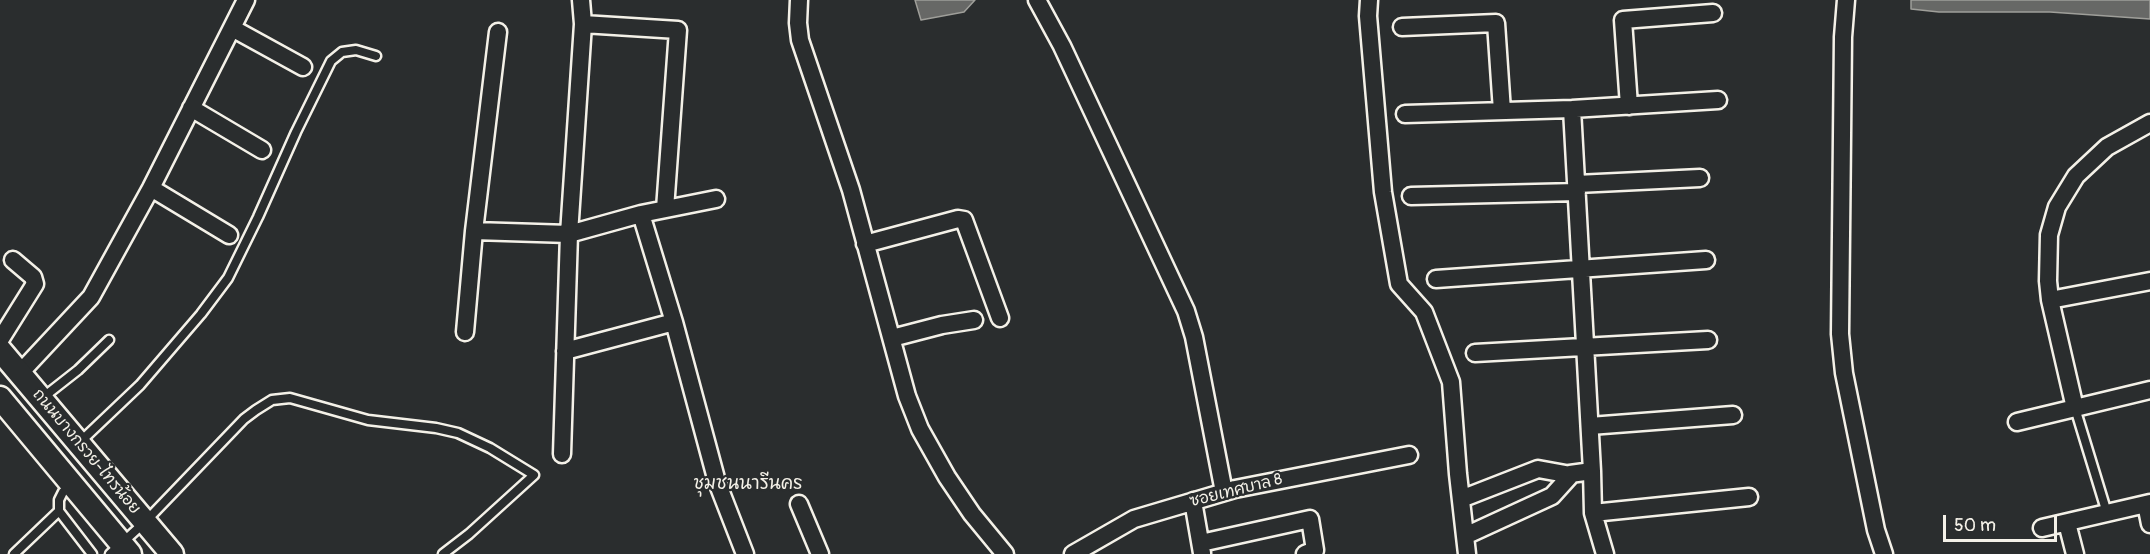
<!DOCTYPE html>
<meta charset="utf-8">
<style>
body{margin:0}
#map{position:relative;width:2150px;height:554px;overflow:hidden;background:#2a2d2e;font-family:Pangolin,sans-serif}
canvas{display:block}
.scale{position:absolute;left:1943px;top:515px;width:114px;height:27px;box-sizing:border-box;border:3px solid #f4f1e8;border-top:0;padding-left:8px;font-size:18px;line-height:21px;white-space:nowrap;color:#f4f1e8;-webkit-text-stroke:4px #2a2d2e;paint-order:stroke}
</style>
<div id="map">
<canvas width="2150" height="554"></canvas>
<div class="scale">50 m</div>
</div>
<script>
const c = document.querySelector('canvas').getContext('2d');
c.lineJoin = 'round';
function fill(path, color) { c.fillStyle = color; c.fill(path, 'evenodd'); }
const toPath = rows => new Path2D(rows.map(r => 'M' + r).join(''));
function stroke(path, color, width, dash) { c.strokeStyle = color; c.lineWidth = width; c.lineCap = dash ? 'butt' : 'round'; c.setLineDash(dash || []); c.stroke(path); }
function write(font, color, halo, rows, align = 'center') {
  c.font = font + ' Pangolin,"Playpen Sans Thai",sans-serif'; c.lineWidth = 4.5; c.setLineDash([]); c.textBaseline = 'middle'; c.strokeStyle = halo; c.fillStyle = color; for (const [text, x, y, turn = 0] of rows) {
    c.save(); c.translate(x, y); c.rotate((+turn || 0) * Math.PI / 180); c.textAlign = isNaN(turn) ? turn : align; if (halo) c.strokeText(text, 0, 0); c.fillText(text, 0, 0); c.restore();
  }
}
const water = toPath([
 [915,0,975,0,964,12,921,20,915,0],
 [1911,0,2150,0,2150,19,2050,12,1939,12,1911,9,1911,0]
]);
fill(water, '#676866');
stroke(water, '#9f9f9a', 1.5);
const lane = toPath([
 [41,399,78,370,109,340],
 [2075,408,2107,513],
 [79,443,140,385,201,314,228,278,258,217,296,132,331,61,342,52,356,50,376,56],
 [70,486,63,492,59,500,59,511,92,554],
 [14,554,59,511],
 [110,554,145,522,244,419,256,410,272,400,290,398,368,420,436,428,458,433,490,448,534,475,469,534,443,554]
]);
const street = toPath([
 [799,0,798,23,800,40,851,190,907,396,920,429,947,477,972,514,1005,554],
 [1037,0,1062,46,1186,311,1194,337,1224,492],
 [1369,0,1368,16,1383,192,1399,284,1424,312,1451,382,1458,474,1467,554],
 [1846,0,1843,37,1840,334,1844,373,1876,530,1884,554],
 [583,24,678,30,665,209],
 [1402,27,1496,23,1502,111],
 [232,28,303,67],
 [1629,106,1623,20,1713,13],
 [191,108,262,150],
 [1405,114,1572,109,1718,100],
 [1577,184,1700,178],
 [151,188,229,235],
 [1411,196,1577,192],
 [641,214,674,322,717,482,745,554],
 [474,231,569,234,641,214,716,199],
 [865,244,958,219,964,220,1000,318],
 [1436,279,1706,260],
 [2050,300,2150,281],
 [465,332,474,231,498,32],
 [892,338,942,325,974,320],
 [0,340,35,284,33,277,13,260],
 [565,351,674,322],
 [1475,353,1708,340],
 [19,374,91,297,151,188,246,0],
 [2075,408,2050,300,2048,281,2049,235,2057,207,2076,176,2107,147,2150,123],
 [2017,422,2150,390],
 [1590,426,1733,415],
 [562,454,569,234,583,24,581,0],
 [1592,471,1593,513,1605,554],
 [1570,474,1592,471,1572,109],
 [1461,499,1538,469,1571,475,1552,496,1465,536],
 [1193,501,1202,553],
 [799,504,820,554],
 [2146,504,2150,524],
 [1593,513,1749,497],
 [2067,523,2075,554],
 [2042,528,2150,503],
 [1201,543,1310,519,1315,550,1305,554],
 [1073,554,1134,519,1235,489,1409,455]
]);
const secondary = toPath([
 [0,350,172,554],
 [0,398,130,554]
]);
stroke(lane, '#f4f1e8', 13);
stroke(street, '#f4f1e8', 21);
stroke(secondary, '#f4f1e8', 27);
stroke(lane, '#2a2d2e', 8);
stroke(street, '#2a2d2e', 16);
stroke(secondary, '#2a2d2e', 22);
write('16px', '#f4f1e8', '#2a2d2e', [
 ["ถนนบางกรวย-ไทรน้อย",86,452,50],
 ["ซอยเทศบาล 8",1236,491,-14]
]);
write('18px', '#f4f1e8', '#2a2d2e', [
 ["ชุมชนนารีนคร",748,484]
]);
</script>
